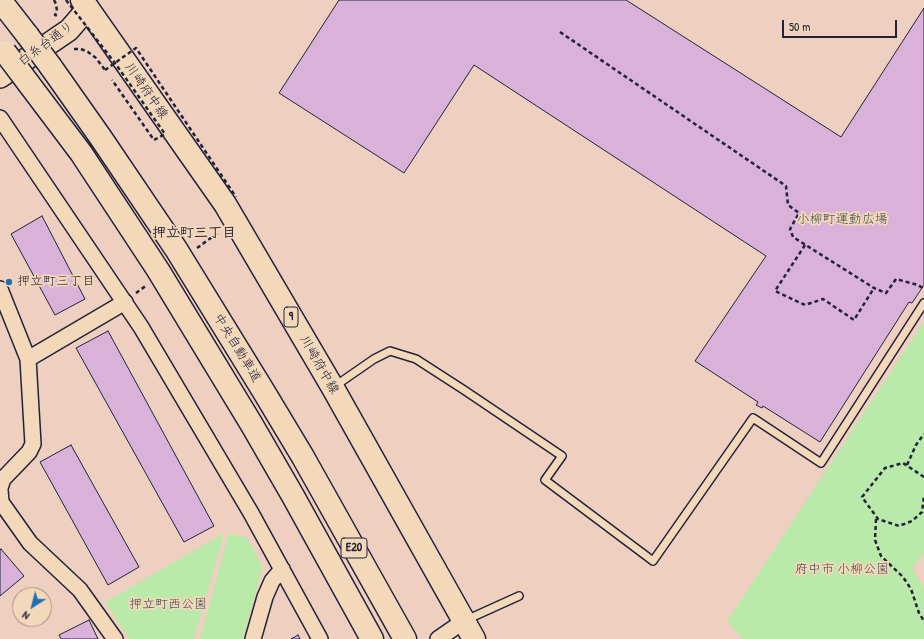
<!DOCTYPE html>
<meta charset="utf-8">
<style>
body{margin:0}
#map{position:relative;width:924px;height:639px;overflow:hidden;background:#efd0c0;font-family:"Patrick Hand",sans-serif}
canvas{display:block}
.north{position:absolute;left:12px;top:587px;width:40px;height:40px;box-sizing:border-box;background:#f4d8ba;border:1px solid #a08f87;border-radius:50%;rotate:216deg;font-size:11px;font-weight:700;line-height:16px;text-align:center;color:#22223b}
.north::after{content:'';display:block;margin:auto;width:14px;height:18px;background:#1f6fb2;clip-path:polygon(50% 0,100% 100%,50% 72%,0 100%)}
.scale{position:absolute;left:782px;top:20px;width:115px;height:18px;box-sizing:border-box;border:2px solid #22223b;border-top:0;padding-left:5px;font-size:12px;line-height:14px;white-space:nowrap;color:#22223b;-webkit-text-stroke:3px #f4d8ba;paint-order:stroke}
</style>
<div id="map">
<canvas width="924" height="639"></canvas>
<div class="north">N</div>
<div class="scale">50 m</div>
</div>
<script>
const c = document.querySelector('canvas').getContext('2d');
c.lineJoin = 'round';
function fill(path, color) { c.fillStyle = color; c.fill(path, 'evenodd'); }
const toPath = rows => new Path2D(rows.map(r => 'M' + r).join(''));
function stroke(path, color, width, dash) { c.strokeStyle = color; c.lineWidth = width; c.lineCap = dash ? 'butt' : 'round'; c.setLineDash(dash || []); c.stroke(path); }
function write(font, color, halo, rows, align = 'center') {
  c.font = font + ' "Patrick Hand","Klee One",sans-serif'; c.lineWidth = 3.5; c.setLineDash([]); c.textBaseline = 'middle'; c.strokeStyle = halo; c.fillStyle = color; for (const [text, x, y, turn = 0] of rows) {
    c.save(); c.translate(x, y); c.rotate((+turn || 0) * Math.PI / 180); c.textAlign = isNaN(turn) ? turn : align; if (halo) c.strokeText(text, 0, 0); c.fillText(text, 0, 0); c.restore();
  }
}
fill(toPath([
 [924,321,924,552,912,569,924,587,924,639,742,639,727,621],
 [224,533,194,639,129,639,123,630,105,602],
 [229,533,247,538,263,567,243,639,200,639]
]), '#b9eaaa');
const building = toPath([
 [339,0,626,0,841,137,924,8,924,285,912,303,909,302,820,442,763,406,762,408,756,405,758,402,695,361,766,256,474,65,404,173,279,93,339,0],
 [42,216,85,299,55,315,11,234,42,216],
 [108,331,214,526,184,542,76,348,108,331],
 [71,445,139,567,108,585,40,462,71,445],
 [1,549,24,576,0,596,0,550,1,549],
 [89,620,98,639,61,639,59,635,89,620],
 [298,635,300,639,291,639,298,635]
]);
fill(building, '#dab2d9');
stroke(building, '#22223b', 1);
const lane = toPath([
 [335,386,374,359,390,351,416,359,464,390,562,456,545,480,653,561,753,418,821,463,924,303],
 [466,620,519,596]
]);
const street = toPath([
 [0,118,141,327,251,513,320,639],
 [0,289,28,359,33,444,29,452,3,479,0,488],
 [28,359,125,302],
 [0,490,1,502,30,543,80,590,115,639],
 [253,639,265,597,272,581,282,569],
 [438,639,464,621]
]);
const secondary = toPath([
 [0,77,69,30,88,8]
]);
const primary = toPath([
 [82,0,225,204,333,388,474,639]
]);
const highway = toPath([
 [0,0,28,36],
 [51,67,101,138,176,249,264,392,303,457,405,639],
 [29,84,81,153,158,270,252,425,293,496,372,639]
]);
stroke(lane, '#22223b', 10);
stroke(street, '#22223b', 18);
stroke(secondary, '#22223b', 24);
stroke(primary, '#22223b', 25);
stroke(highway, '#22223b', 25);
stroke(toPath([
 [54,0,56,4,57,11,55,15,58,16],
 [560,32,786,186,788,205,799,213,790,229,793,237,874,288,886,293,896,279,918,285,924,289],
 [74,49,81,49,88,52,96,58,105,70],
 [805,245,775,291,805,305,823,299,854,320,874,288],
 [197,248,219,232],
 [136,293,147,285],
 [907,465,916,445,924,434],
 [924,477,903,463,885,468,862,497,878,519,899,526,912,521,922,512,924,496],
 [876,519,875,540,881,556,903,577,911,589,919,613,924,621]
]), '#22223b', 2.5, [4, 3]);
stroke(lane, '#f4d8ba', 7);
stroke(street, '#f4d8ba', 15);
stroke(secondary, '#f4d8ba', 21);
stroke(primary, '#f4d8ba', 22);
stroke(highway, '#f4d8ba', 22);
const highwayBridge = toPath([
 [28,36,51,67],
 [5,52,29,84]
]);
stroke(highwayBridge, '#22223b', 25, []);
stroke(toPath([
 [66,0,115,63,165,134,154,140,112,80],
 [105,70,136,48,236,197]
]), '#22223b', 2.5, [4, 3]);
stroke(highwayBridge, '#f4d8ba', 22);
for (const [x, y, r, color] of [
 [9,282,4,"#1f6fb2"]
]) { const dot = new Path2D(); dot.arc(x, y, r, 0, 2 * Math.PI); c.fillStyle = color; c.fill(dot); stroke(dot, '#f4d8ba', 1.5); }
for (const [x, y, w] of [
 [291,317,14],
 [354,548,26]
]) { const box = new Path2D(); box.roundRect(x - w / 2, y - 10, w, 20, 3); c.fillStyle = '#f4d8ba'; c.fill(box); stroke(box, '#22223b', 1); }
write('bold 12px', '#22223b', null, [
 ["9",291,317],
 ["E20",354,548]
]);
write('13px', '#22223b', '#f4d8ba', [
 ["白糸台通り",46,44,-36],
 ["川崎府中線",146,91,55],
 ["中央自動車道",237,348,58],
 ["川崎府中線",319,365,60]
]);
write('13px', '#404a51', '#f4d8ba', [
 ["小柳町運動広場",842,220],
 ["府中市 小柳公園",842,570],
 ["押立町西公園",168,605]
]);
write('13px', '#22223b', '#f4d8ba', [
 ["押立町三丁目",17,282]
], 'left');
write('bold 14px', '#22223b', '#f4d8ba', [
 ["押立町三丁目",194,233]
]);
</script>
